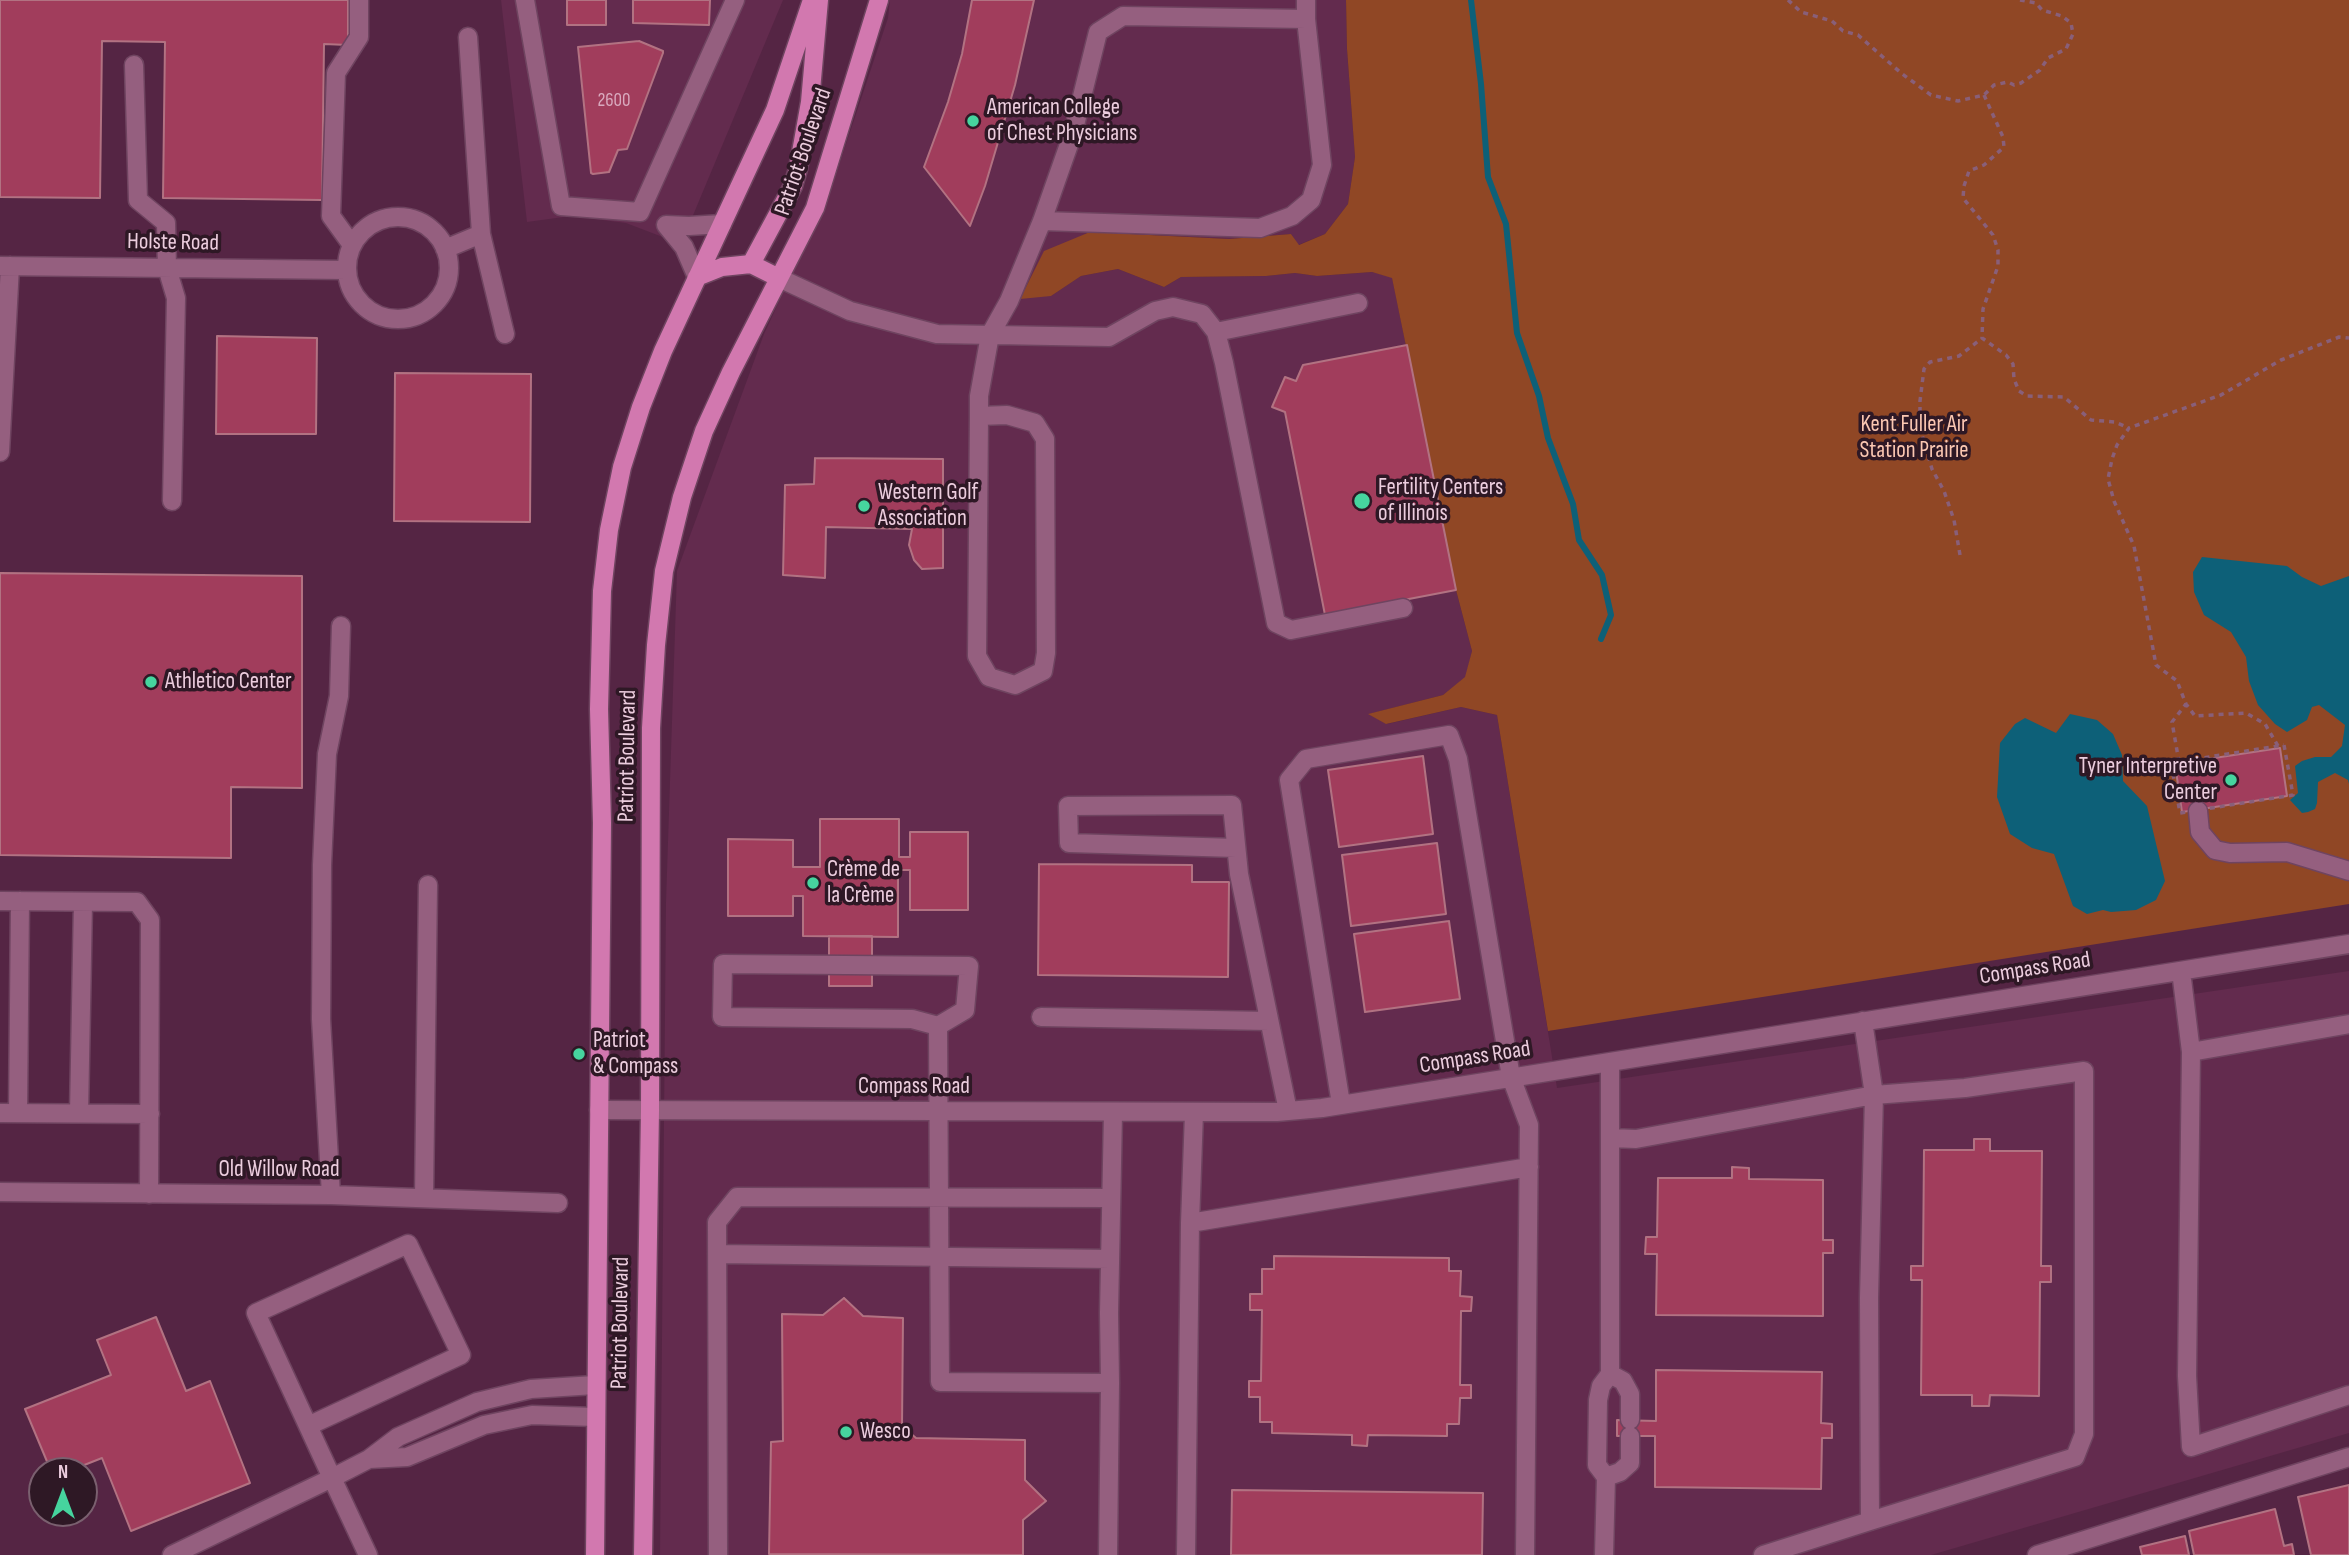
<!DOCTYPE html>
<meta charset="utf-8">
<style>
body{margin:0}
#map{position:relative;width:2349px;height:1555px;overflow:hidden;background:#552544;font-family:"Sofia Sans Condensed",sans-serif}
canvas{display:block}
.north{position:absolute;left:28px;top:1457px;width:70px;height:70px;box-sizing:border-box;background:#2e1825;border:2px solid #7a606f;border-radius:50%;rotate:0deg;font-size:19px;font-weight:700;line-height:28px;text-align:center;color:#eccdde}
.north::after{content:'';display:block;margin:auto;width:24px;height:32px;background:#46d49e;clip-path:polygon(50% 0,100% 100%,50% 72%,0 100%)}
</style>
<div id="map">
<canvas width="2349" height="1555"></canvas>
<div class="north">N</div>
</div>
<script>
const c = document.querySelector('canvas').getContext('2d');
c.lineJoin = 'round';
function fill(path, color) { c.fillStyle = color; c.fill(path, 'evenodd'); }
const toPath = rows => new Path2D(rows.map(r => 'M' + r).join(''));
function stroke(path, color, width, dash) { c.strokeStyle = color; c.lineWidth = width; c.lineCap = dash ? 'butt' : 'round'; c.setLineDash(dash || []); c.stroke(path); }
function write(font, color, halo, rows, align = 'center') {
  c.font = font + ' "Sofia Sans Condensed",sans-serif'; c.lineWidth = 7; c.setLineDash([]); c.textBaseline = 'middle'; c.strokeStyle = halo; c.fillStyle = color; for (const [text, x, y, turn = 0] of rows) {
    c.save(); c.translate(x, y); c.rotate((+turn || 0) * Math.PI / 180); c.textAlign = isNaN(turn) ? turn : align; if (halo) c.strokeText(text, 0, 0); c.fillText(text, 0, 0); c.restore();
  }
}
fill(toPath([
 [501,0,783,0,681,244,626,223,571,216,527,222],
 [890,0,1346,0,1347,49,1355,157,1348,204,1325,234,1298,245,1291,234,1229,239,1090,232,1051,296,1081,276,1118,269,1164,287,1181,277,1266,276,1295,273,1317,276,1372,272,1392,277,1456,590,1472,651,1466,677,1443,695,1369,714,1387,724,1461,707,1497,715,1557,1088,2349,971,2349,1433,1931,1555,660,1555,666,902,677,571,764,334,831,189,888,18]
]), '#632b4e');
fill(toPath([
 [1346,0,2349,0,2349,904,1548,1031,1497,715,1461,707,1386,724,1368,714,1443,695,1465,677,1472,651,1456,590,1392,278,1372,272,1317,276,1295,273,1266,276,1181,277,1164,287,1118,269,1081,276,1051,296,1020,299,1044,251,1090,232,1229,239,1291,234,1299,245,1325,234,1348,204,1355,157,1347,49]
]), '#904725');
fill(toPath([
 [2202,557,2287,566,2302,577,2321,586,2349,576,2349,784,2348,780,2335,773,2318,782,2317,803,2315,809,2308,812,2302,813,2290,800,2298,793,2295,766,2302,761,2315,757,2331,757,2342,746,2345,725,2319,705,2312,707,2307,720,2287,732,2275,724,2258,705,2249,681,2246,657,2231,632,2204,615,2194,592,2193,572],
 [2070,714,2097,720,2113,734,2122,755,2123,781,2147,806,2165,881,2156,900,2136,910,2111,912,2103,910,2087,914,2073,906,2054,854,2032,848,2010,834,1997,797,2000,743,2015,724,2025,718,2056,733]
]), '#0d6078');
stroke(toPath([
 [1471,0,1481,84,1488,177,1506,224,1517,333,1539,396,1548,438,1573,504,1579,540,1602,575,1611,615,1601,639]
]), '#0d6078', 6);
const building = toPath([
 [0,0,348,0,348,45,324,44,322,200,163,198,165,42,102,41,100,198,0,197,0,0],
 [567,0,606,0,606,25,567,25,567,0],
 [633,0,710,0,709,25,633,23,633,0],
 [972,0,1034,0,1015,85,985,186,970,226,924,167,948,102,962,54,972,0],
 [639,41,663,51,663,53,627,149,618,150,609,172,593,174,591,173,578,47,639,41],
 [217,336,317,338,316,434,216,434,217,336],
 [1407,345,1456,590,1325,615,1285,412,1272,407,1285,377,1296,381,1303,365,1407,345],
 [395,373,531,374,530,522,394,521,395,373],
 [815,458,943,459,943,568,922,569,914,560,909,545,912,529,826,527,825,578,783,575,785,485,814,484,815,458],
 [0,573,302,576,302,788,231,787,231,858,0,855,0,573],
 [2280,748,2287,796,2182,812,2175,764,2280,748],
 [1423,756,1433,834,1339,847,1328,770,1423,756],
 [820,819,899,819,899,857,910,857,910,832,968,832,968,910,910,910,910,870,898,870,898,937,803,936,803,896,793,896,793,916,728,916,728,839,793,840,793,867,820,867,820,819],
 [1437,843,1446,914,1351,926,1342,855,1437,843],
 [1039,864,1192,865,1192,882,1229,882,1228,977,1038,975,1039,864],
 [1449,921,1460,999,1365,1012,1354,934,1449,921],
 [829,936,872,936,872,986,829,986,829,936],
 [1974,1139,1990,1139,1990,1151,2042,1151,2041,1266,2051,1266,2051,1282,2040,1282,2039,1396,1990,1395,1989,1406,1972,1406,1972,1395,1921,1395,1922,1280,1911,1280,1911,1266,1923,1266,1924,1150,1974,1150,1974,1139],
 [1732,1167,1749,1168,1749,1179,1823,1180,1823,1240,1833,1240,1833,1253,1823,1253,1823,1316,1656,1315,1657,1254,1645,1254,1646,1237,1657,1237,1658,1178,1732,1178,1732,1167],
 [1274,1256,1449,1258,1449,1271,1461,1271,1460,1296,1472,1297,1471,1311,1461,1311,1460,1385,1471,1385,1471,1398,1460,1398,1459,1424,1447,1424,1447,1436,1368,1435,1367,1446,1352,1445,1352,1435,1272,1433,1272,1422,1260,1422,1260,1397,1249,1397,1249,1381,1261,1381,1262,1310,1250,1310,1250,1294,1262,1294,1262,1269,1274,1269,1274,1256],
 [844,1298,863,1316,903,1318,902,1426,916,1438,1025,1440,1025,1480,1046,1501,1023,1520,1023,1555,769,1554,771,1442,783,1441,782,1314,823,1315,844,1298],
 [156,1317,186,1391,210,1381,250,1483,131,1531,102,1458,69,1471,51,1471,25,1409,111,1375,97,1340,156,1317],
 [1656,1370,1822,1372,1821,1423,1832,1424,1832,1438,1822,1438,1821,1489,1655,1487,1655,1436,1617,1436,1617,1420,1656,1421,1656,1370],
 [2349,1485,2349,1555,2311,1555,2298,1497,2349,1485],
 [1232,1490,1483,1493,1482,1555,1231,1555,1232,1490],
 [2275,1509,2284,1546,2292,1544,2294,1555,2194,1555,2189,1531,2275,1509],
 [2185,1536,2189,1555,2142,1555,2140,1547,2185,1536]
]);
fill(building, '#a13d5c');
stroke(building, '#b27282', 2);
const minor = toPath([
 [525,0,561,206,640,212,735,0],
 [134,65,138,200,166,223,167,268,176,298,172,501],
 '347 268a51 51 0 1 1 102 0a51 51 0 1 1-102 0Z',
 [1042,221,1260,228,1292,216,1311,200,1322,165,1306,19],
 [481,234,505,334],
 [352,245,331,216,336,73,359,37,359,0],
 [445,249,481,234,468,37],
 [0,266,346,270],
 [697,277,684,247,666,225,689,226,722,224],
 [779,278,850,311,937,334,1109,337,1155,311,1173,307,1202,314,1216,332,1224,363,1276,623,1291,630,1403,608],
 [1216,332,1358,303],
 [979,416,1007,415,1035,423,1045,439,1046,653,1043,671,1015,685,989,677,977,656,979,416,979,396,990,335,1009,301,1042,221,1073,133,1098,32,1123,16,1306,19,1306,0],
 [0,452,10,266],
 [2198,811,2200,832,2215,850,2230,853,2287,852,2349,871],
 [1236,848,1069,843,1068,806,1232,805,1239,874,1288,1111],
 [0,901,137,902,150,920,149,1194],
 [2181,971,2191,1052,2349,1024],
 [1041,1017,1269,1021],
 [938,1026,912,1019,722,1017,723,964,969,966,965,1010,938,1026,940,1382,1110,1383,1109,1313,1113,1113],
 [2191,1052,2187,1376,2191,1447,2349,1395],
 [1341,1104,1289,780,1306,759,1449,735,1458,759,1511,1077,1529,1125,1525,1555],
 [599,1110,1277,1112,1322,1108,2349,944],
 [0,1113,150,1114],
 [18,1113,20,901],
 [79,1113,83,902],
 [1194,1113,1190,1223,1529,1167],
 [1611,1138,1636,1139,1874,1095,1863,1021],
 [0,1192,331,1195,558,1203],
 [331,1195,321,1019,322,865,327,754,339,696,341,626],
 [424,1198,428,885],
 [717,1254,1110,1259],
 [1610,1374,1623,1381,1630,1394,1630,1420],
 [595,1417,532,1415,484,1425,407,1457,369,1459,398,1437,477,1402,531,1389,595,1385],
 [308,1426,461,1355,408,1244,256,1313,332,1478,369,1459],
 [1606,1477,1620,1472,1630,1463,1630,1436],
 [172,1555,332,1478,368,1555],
 [718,1555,717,1222,737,1197,1111,1198],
 [1108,1555,1110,1383],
 [1186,1555,1190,1223],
 [1604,1555,1606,1477,1597,1465,1598,1400,1601,1386,1610,1374,1610,1062],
 [1763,1555,1870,1521,2075,1457,2084,1434,2084,1071,1965,1088,1874,1095,1869,1298,1870,1521],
 [2037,1555,2349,1457]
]);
const major = toPath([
 [751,264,793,186,798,169,810,102,819,0],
 [697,277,722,267,751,264,779,278],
 [595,1555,602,823,599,709,602,591,609,530,622,467,641,407,663,351,775,110,812,0],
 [643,1555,650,1110,651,728,656,645,664,571,682,497,704,431,731,372,815,208,879,0]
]);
stroke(minor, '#6f4460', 21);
stroke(major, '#6f4460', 21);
stroke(toPath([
 [1788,0,1801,12,1832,21,1843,31,1858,35,1901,73,1931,95,1958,101,1984,95,1994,85,2008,82,2014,85,2021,83,2040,70,2048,58,2066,49,2073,34,2071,23,2062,16,2042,10,2036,3,2020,0],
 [1984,95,2003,137,2004,147,1984,165,1969,171,1964,186,1963,198,1993,235,1998,250,1998,266,1983,309,1982,338,2006,355,2013,364,2014,379,2019,391,2027,396,2064,397,2091,420,2115,422,2129,428],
 [1960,555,1954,520,1944,491,1932,469,1920,428,1920,401,1924,369,1930,362,1959,356,1981,339],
 [2284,745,2293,795,2180,813,2171,763,2284,745],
 [2278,746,2265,724,2246,713,2195,716,2186,704,2177,681,2156,665,2134,546,2114,501,2108,479,2112,459,2117,445,2129,428,2221,395,2281,360,2339,337,2349,338],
 [2179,762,2172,722,2186,704]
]), '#895f79', 3.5, [5, 5]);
stroke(minor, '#955f7f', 18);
stroke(major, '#d278af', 18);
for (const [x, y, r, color] of [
 [973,121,7,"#46d49e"],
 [1362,501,9,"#46d49e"],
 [864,506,7,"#46d49e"],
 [151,682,7,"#46d49e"],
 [2231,780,7,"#46d49e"],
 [813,883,7,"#46d49e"],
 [579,1054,7,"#46d49e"],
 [846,1432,7,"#46d49e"]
]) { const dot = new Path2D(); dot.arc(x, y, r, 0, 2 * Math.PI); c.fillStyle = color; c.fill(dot); stroke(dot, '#2e1825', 2.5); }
write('19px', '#d9a9be', null, [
 ["2600",614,101]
]);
write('23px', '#eccdde', '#2e1825', [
 ["American College",987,108],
 ["of Chest Physicians",987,134],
 ["Fertility Centers",1378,488],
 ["of Illinois",1378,514],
 ["Western Golf",878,493],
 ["Association",878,519],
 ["Athletico Center",165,682],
 ["Tyner Interpretive",2217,767,"right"],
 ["Center",2217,793,"right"],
 ["Crème de",827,870],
 ["la Crème",827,896],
 ["Patriot",593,1041],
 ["& Compass",593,1067],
 ["Wesco",860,1432]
], 'left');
write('23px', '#eccdde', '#2e1825', [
 ["Patriot Boulevard",804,152,-71],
 ["Holste Road",173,243,1],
 ["Patriot Boulevard",628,756,-89],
 ["Compass Road",2035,969,-9],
 ["Compass Road",1475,1058,-9],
 ["Compass Road",914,1087],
 ["Old Willow Road",279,1170],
 ["Patriot Boulevard",621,1323,-89]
]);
write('23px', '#fbc7b2', '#2e1825', [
 ["Kent Fuller Air",1914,425],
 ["Station Prairie",1914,451]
]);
</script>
